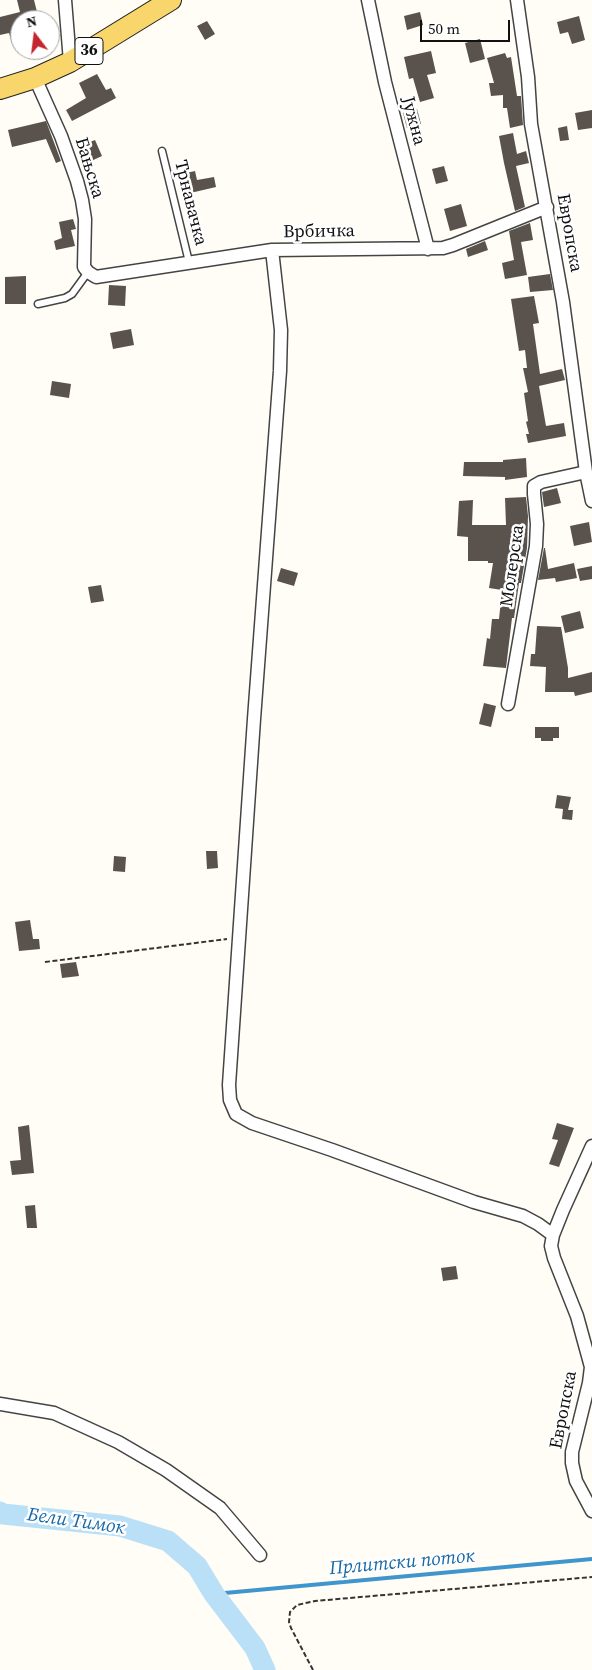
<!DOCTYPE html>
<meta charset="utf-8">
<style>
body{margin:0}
#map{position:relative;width:592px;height:1670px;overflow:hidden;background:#fffdf5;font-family:"Source Serif 4",serif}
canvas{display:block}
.north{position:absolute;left:10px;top:10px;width:50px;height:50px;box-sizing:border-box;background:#fff;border:1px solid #a0a0a0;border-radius:50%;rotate:345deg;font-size:14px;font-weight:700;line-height:20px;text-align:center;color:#111}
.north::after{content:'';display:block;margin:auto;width:18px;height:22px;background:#c4262e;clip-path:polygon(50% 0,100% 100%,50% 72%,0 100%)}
.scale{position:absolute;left:420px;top:20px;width:90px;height:22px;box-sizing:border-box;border:2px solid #111;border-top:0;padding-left:6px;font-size:15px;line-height:18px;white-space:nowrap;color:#111;-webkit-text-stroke:4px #fff;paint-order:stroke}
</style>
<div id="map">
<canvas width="592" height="1670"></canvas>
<div class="north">N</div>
<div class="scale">50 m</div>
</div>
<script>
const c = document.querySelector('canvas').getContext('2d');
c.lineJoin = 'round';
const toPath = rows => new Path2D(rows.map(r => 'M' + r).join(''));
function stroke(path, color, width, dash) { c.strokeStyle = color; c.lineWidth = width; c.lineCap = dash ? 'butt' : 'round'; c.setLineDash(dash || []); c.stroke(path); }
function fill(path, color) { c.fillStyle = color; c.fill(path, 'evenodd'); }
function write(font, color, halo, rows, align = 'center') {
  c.font = font + ' "Source Serif 4",serif'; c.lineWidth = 5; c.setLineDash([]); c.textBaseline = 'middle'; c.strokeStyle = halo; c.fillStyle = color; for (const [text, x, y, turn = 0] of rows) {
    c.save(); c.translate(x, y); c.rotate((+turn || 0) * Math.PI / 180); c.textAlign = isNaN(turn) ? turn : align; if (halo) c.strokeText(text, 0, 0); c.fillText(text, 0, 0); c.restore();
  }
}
stroke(toPath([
 [214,1594,592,1559]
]), '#3f96cf', 4);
stroke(toPath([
 [0,1512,3,1514,120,1526,168,1541,197,1566,214,1594,255,1648,265,1670]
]), '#b9e0f7', 21);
fill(toPath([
 [17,0,34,0,39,20,20,20,20,40,12,42,9,33,0,35,0,17,20,12],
 [420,12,423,25,407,30,404,16],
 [579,16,585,40,572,44,568,32,560,34,557,22],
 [207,21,215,34,205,40,197,26],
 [480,39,485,59,470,63,465,43],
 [431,51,436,73,427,75,434,98,420,102,413,78,409,79,404,57],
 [505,53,507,58,511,57,517,96,521,96,523,125,510,128,507,108,503,108,503,95,491,96,489,83,494,83,487,58],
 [97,74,106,90,111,88,116,98,72,121,66,110,86,98,79,83],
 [417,109,421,124,407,128,403,113],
 [592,110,592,128,578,130,575,113],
 [46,121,61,161,56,163,46,139,12,147,8,130],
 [567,126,569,140,560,141,558,128],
 [513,133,517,154,526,151,529,163,516,166,525,207,515,211,504,163,499,136],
 [95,140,102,156,89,162,82,145],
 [444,166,448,181,436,184,432,169],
 [195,171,197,180,214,177,216,187,186,194,182,174],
 [461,204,467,226,450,231,444,209],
 [73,219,76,229,71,230,75,246,56,250,54,241,62,238,59,222],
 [530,223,533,240,521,242,527,275,505,279,502,263,514,260,509,231],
 [485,241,488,250,468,257,466,249],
 [550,274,553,290,530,292,528,277],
 [26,276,26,304,5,304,5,277],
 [109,285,126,286,125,306,108,305],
 [534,296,539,323,533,324,540,374,562,369,565,380,539,386,546,426,564,423,566,436,528,443,526,434,529,434,526,422,528,421,524,393,528,392,523,368,527,368,525,350,519,351,511,299],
 [131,329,134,345,113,349,110,333],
 [52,381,71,384,69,398,50,395],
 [526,458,527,477,505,480,505,477,463,476,464,462,503,462,503,460],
 [557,488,561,503,544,507,542,492],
 [526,497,528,516,527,548,521,583,519,583,514,618,512,618,506,668,483,666,487,638,490,639,492,619,499,619,502,590,489,588,493,563,488,563,488,561,468,561,468,537,457,536,459,501,473,500,472,525,506,525,505,498],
 [589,522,592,542,574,546,570,526],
 [544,548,545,548,548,569,574,563,577,578,556,582,555,578,538,580],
 [592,566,592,579,580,581,577,569],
 [281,568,298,573,294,586,277,581],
 [101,585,104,601,91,603,88,587],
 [580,611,584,628,565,633,561,616],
 [537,626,561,627,568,668,568,678,592,672,592,692,575,696,574,692,545,692,546,667,530,666,531,654,535,654],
 [484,703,496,706,491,727,479,724],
 [535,727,559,727,559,738,553,738,553,741,541,741,541,738,535,738],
 [557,795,571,797,568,810,573,810,572,820,562,819,563,809,555,808],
 [206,851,217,851,218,868,207,869],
 [114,856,126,857,125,872,113,871],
 [30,920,33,939,39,939,40,949,19,951,15,922],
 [76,962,79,976,62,978,60,964],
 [557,1123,574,1128,559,1167,549,1164,558,1140,552,1139],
 [29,1125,34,1173,12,1175,10,1161,21,1160,18,1127],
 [35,1205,37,1228,27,1228,25,1206],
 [456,1266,458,1279,443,1281,441,1268]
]), '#5a524d');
const lane = toPath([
 [162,151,189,262],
 [38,304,65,298,72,294,88,272]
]);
const street = toPath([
 [65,0,70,62],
 [368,0,385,82,428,249],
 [517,0,528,77,531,124,563,302,586,472,592,501],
 [35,78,61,136,77,181,82,200,85,219,84,267,88,272,96,277,272,250,443,248,453,245,547,207],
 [272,250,281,330,280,371,254,719,229,1085,230,1100,236,1114,252,1123,332,1150,474,1202,523,1216,538,1224,553,1235],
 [508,704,536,546,537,524,534,494,534,486,541,482,586,472],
 [592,1146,563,1210,553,1235,551,1246,554,1258,577,1316,591,1367,589,1383,572,1452,572,1463,576,1481,592,1511],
 [0,1404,54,1413,118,1442,166,1470,220,1508,260,1555]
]);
const primary = toPath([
 [0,89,35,78,70,62,171,0]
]);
stroke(lane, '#444', 9);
stroke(street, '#444', 15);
stroke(primary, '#222', 22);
stroke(toPath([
 [45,962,227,939],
 [313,1670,291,1628,289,1622,290,1612,297,1605,315,1601,592,1577]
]), '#333', 2, [5, 2.5]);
stroke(lane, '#fff', 6);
stroke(street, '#fff', 12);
stroke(primary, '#f9d66b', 20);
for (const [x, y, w] of [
 [89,51,28]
]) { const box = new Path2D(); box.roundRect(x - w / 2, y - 13.5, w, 27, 4); c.fillStyle = '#fff'; c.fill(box); stroke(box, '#111', 1); }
write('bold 16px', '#111', null, [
 ["36",89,51]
]);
write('18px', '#111', '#fff', [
 ["Јужна",413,121,75],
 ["Бањска",89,168,73],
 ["Трнавачка",190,203,76],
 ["Врбичка",319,232,-1],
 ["Европска",569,233,80],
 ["Молерска",513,566,-82],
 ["Европска",564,1410,-79]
]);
write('italic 19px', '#1768a6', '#fff', [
 ["Бели Тимок",76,1522,8],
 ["Прлитски поток",402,1563,-5]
]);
</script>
